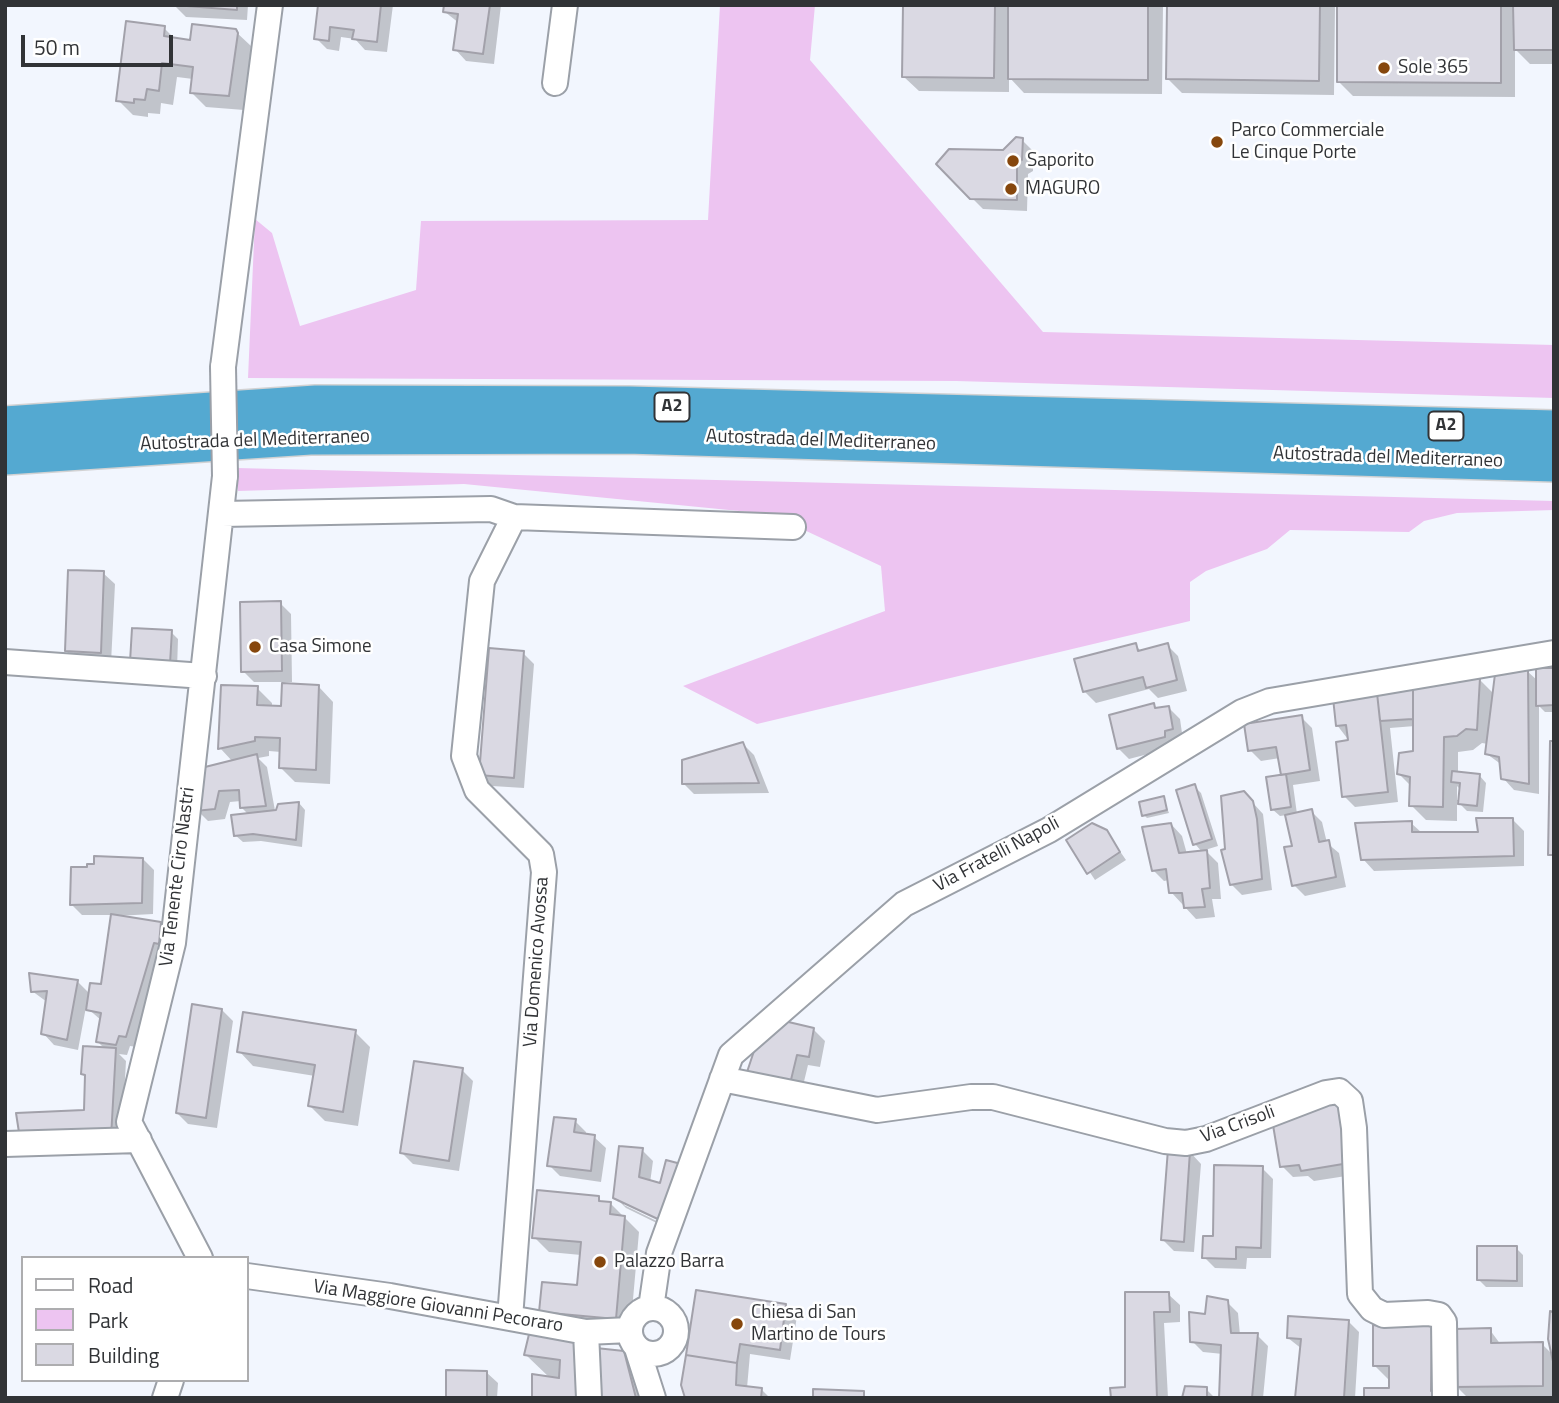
<!DOCTYPE html>
<style>
body{margin:0}
#map{position:relative;width:1559px;height:1403px;overflow:hidden;background:#f2f6fe;font-family:"Titillium Web",sans-serif}
canvas{display:block}
.frame{position:absolute;inset:0;border:7px solid #313336;pointer-events:none}
.legend{position:absolute;left:21px;top:1256px;width:228px;height:126px;box-sizing:border-box;background:#fff;border:2px solid #adadaf;margin:0;padding:9px 12px;list-style:none;font-size:21px;color:#313336}
.legend li{display:flex;align-items:center;gap:14px;height:35px}
.legend b{width:35px;border:2px solid #adadaf}
.scale{position:absolute;left:21px;top:35px;width:152px;height:32px;box-sizing:border-box;border:4px solid #313336;border-top:0;padding-left:9px;font-size:21px;line-height:24px;white-space:nowrap;color:#313336;-webkit-text-stroke:5px #fff;paint-order:stroke}
</style>
<div id="map">
<canvas width="1559" height="1403"></canvas>
<div class="frame"></div>
<ul class="legend">
<li><b style="height:9px;background:#fff"></b>Road</li>
<li><b style="height:19px;background:#edc4f1"></b>Park</li>
<li><b style="height:19px;background:#dad9e3"></b>Building</li>
</ul>
<div class="scale">50 m</div>
</div>
<script>
const c = document.querySelector('canvas').getContext('2d');
c.lineJoin = 'round';
function fill(path, color) { c.fillStyle = color; c.fill(path, 'evenodd'); }
const toPath = rows => new Path2D(rows.map(r => 'M' + r).join(''));
function stroke(path, color, width, dash) { c.strokeStyle = color; c.lineWidth = width; c.lineCap = dash ? 'butt' : 'round'; c.setLineDash(dash || []); c.stroke(path); }
function write(font, color, halo, rows, align = 'center') {
  c.font = font + ' "Titillium Web",sans-serif'; c.lineWidth = 5; c.setLineDash([]); c.textBaseline = 'middle'; c.strokeStyle = halo; c.fillStyle = color; for (const [text, x, y, turn = 0] of rows) {
    c.save(); c.translate(x, y); c.rotate((+turn || 0) * Math.PI / 180); c.textAlign = isNaN(turn) ? turn : align; if (halo) c.strokeText(text, 0, 0); c.fillText(text, 0, 0); c.restore();
  }
}
fill(toPath([
 [720,5,815,5,810,60,1043,332,1554,345,1554,398,956,381,248,378,255,219,272,233,300,326,416,290,421,221,708,220],
 [237,468,1554,501,1554,510,1457,513,1424,521,1409,532,1290,530,1267,549,1206,571,1190,582,1190,621,757,724,683,686,885,611,881,566,770,514,464,484,238,491]
]), '#edc4f1');
fill(toPath([
 [248,5,247,20,186,17,175,6],
 [320,5,393,5,387,52,365,50,355,39,341,37,339,51,327,49,316,38],
 [446,5,501,5,494,64,466,61,455,49,459,23,445,12],
 [905,5,1163,5,1162,94,1024,93,1009,77,1009,92,919,91,904,77],
 [1168,5,1335,5,1334,95,1182,93,1167,78],
 [1339,5,1554,5,1554,64,1530,64,1515,49,1515,97,1353,96,1338,81],
 [164,28,176,40,191,42,235,31,251,46,244,110,206,107,191,92,193,79,177,77,173,105,161,103,160,114,148,113,148,117,133,115,118,100],
 [1022,140,1033,151,1033,171,1028,174,1027,211,983,209,938,164,1004,151],
 [103,573,115,584,111,663,77,662,66,651],
 [280,603,291,614,292,682,254,682,243,671],
 [171,632,178,639,177,670,139,669],
 [1135,645,1142,652,1167,645,1178,656,1187,691,1158,698,1149,689,1096,703,1084,691],
 [523,653,534,664,524,788,492,786,481,775],
 [1554,670,1554,712,1545,712,1539,706,1539,794,1514,790,1503,778,1502,765,1487,754,1488,744,1482,743,1473,750,1458,752,1458,773,1479,775,1486,783,1483,812,1467,811,1457,801,1457,821,1426,820,1411,805,1412,787,1399,774,1415,753,1415,726,1390,728,1398,802,1355,807,1344,796,1350,742,1337,725,1479,679,1494,694,1527,671,1538,681],
 [1457,786,1461,790,1460,800,1457,800],
 [319,687,333,702,330,784,295,782,280,767,281,752,269,751,269,756,258,758,267,767,276,816,299,803,305,810,302,847,261,841,243,842,235,835,249,815,242,808,241,801,230,802,225,819,208,821,197,810,233,762,220,748,257,688,272,703,272,707,283,708],
 [1153,705,1157,709,1169,708,1180,719,1183,740,1175,747,1129,759,1118,748],
 [1301,717,1312,728,1320,781,1293,785,1297,814,1311,811,1322,822,1327,843,1339,853,1346,887,1305,896,1294,885,1294,847,1287,815,1280,816,1272,809,1283,777,1280,758,1261,761,1250,750],
 [743,744,754,755,769,793,694,794,683,783],
 [1194,786,1201,793,1218,846,1205,850,1218,863,1221,899,1212,899,1215,917,1196,919,1171,892,1169,880,1164,881,1153,870,1171,824,1182,836,1187,854,1203,853,1195,844],
 [1244,793,1263,814,1272,890,1242,895,1231,884,1227,851],
 [1163,798,1169,813,1147,818,1144,815],
 [1513,820,1524,831,1524,866,1374,871,1363,859,1411,823,1422,833,1480,834],
 [1106,831,1126,860,1095,880,1069,841],
 [143,859,154,870,153,914,116,916,160,924,171,935,137,1047,130,1046,127,1055,119,1054,126,1061,121,1148,86,1111,87,1078,82,1074,105,1049,98,1042,102,1021,86,1007,78,1050,54,1045,43,1033,47,1002,32,991,77,981,90,994,102,986,113,915,82,915,71,904,88,869],
 [222,1010,233,1021,217,1128,188,1124,177,1113],
 [813,1029,825,1041,820,1067,808,1065,801,1094,759,1086],
 [355,1032,370,1047,358,1126,325,1121,310,1106,315,1076,253,1066,239,1051],
 [462,1070,473,1081,459,1171,413,1164,402,1153],
 [1349,1111,1359,1174,1314,1181,1308,1176,1293,1177,1282,1166],
 [575,1121,586,1132,586,1136,594,1137,606,1148,601,1182,560,1176,549,1165],
 [621,1148,642,1150,653,1161,650,1183,661,1186,667,1162,684,1166,695,1177,673,1231,626,1208,615,1197],
 [624,1201,671,1224,669,1227,624,1205],
 [1190,1152,1201,1164,1194,1252,1174,1251,1163,1240],
 [1262,1168,1273,1179,1271,1258,1247,1258,1246,1269,1215,1268,1204,1257],
 [598,1198,604,1203,611,1204,639,1232,630,1333,541,1311,578,1287,581,1255,549,1252,534,1237],
 [1516,1248,1523,1255,1523,1287,1486,1287,1479,1280],
 [697,1292,786,1305,797,1316,790,1360,750,1354,747,1388,761,1389,770,1398,687,1398],
 [1127,1294,1168,1294,1180,1305,1180,1322,1164,1323,1168,1398,1112,1398,1127,1388],
 [1227,1302,1238,1313,1240,1335,1257,1335,1268,1346,1263,1398,1221,1398,1223,1354,1203,1352,1192,1341,1207,1316],
 [1554,1313,1553,1396,1467,1397,1456,1386,1490,1330,1501,1345,1542,1344,1552,1354],
 [1348,1321,1359,1332,1355,1398,1299,1398,1302,1349,1288,1338],
 [1431,1328,1446,1343,1445,1398,1390,1390,1389,1380,1374,1365],
 [623,1353,638,1368,646,1398,533,1398,550,1378,526,1355,598,1360],
 [486,1372,498,1383,497,1398,448,1398],
 [1206,1389,1215,1398,1184,1398]
]), '#0003');
const building = toPath([
 [174,5,237,5,237,10,174,5],
 [318,5,381,5,377,42,352,39,354,30,330,27,329,41,314,39,318,5],
 [444,5,490,5,483,54,453,50,458,14,443,12,444,5],
 [903,5,995,5,994,78,902,77,903,5],
 [1008,5,1148,5,1148,80,1008,79,1008,5],
 [1167,5,1320,5,1319,81,1166,79,1167,5],
 [1337,5,1501,5,1501,83,1337,82,1337,5],
 [1513,5,1554,5,1554,50,1514,50,1513,5],
 [126,21,165,26,164,36,190,40,192,24,236,29,238,33,229,96,190,93,193,67,162,63,159,91,147,89,145,100,134,99,134,103,116,101,126,21],
 [1016,137,1023,138,1022,160,1017,163,1017,200,970,199,936,164,949,149,1003,150,1016,137],
 [68,570,104,571,101,653,65,651,68,570],
 [281,601,282,671,241,672,240,602,281,601],
 [132,628,172,630,170,664,130,662,132,628],
 [1136,643,1138,651,1168,643,1177,680,1146,688,1143,677,1083,692,1074,659,1136,643],
 [489,648,524,651,514,778,479,775,489,648],
 [1536,668,1554,668,1554,705,1536,706,1536,668],
 [1528,669,1529,784,1501,779,1499,757,1485,754,1495,674,1528,669],
 [1480,678,1477,730,1466,729,1457,736,1444,737,1443,807,1409,806,1410,777,1397,774,1399,753,1413,751,1413,683,1480,678],
 [282,683,319,685,316,770,279,768,280,738,255,737,255,741,218,749,221,685,258,686,257,705,281,706,282,683],
 [1413,687,1413,719,1380,721,1377,693,1413,687],
 [1377,693,1388,792,1342,797,1336,742,1348,740,1346,725,1336,726,1333,698,1377,693],
 [1154,703,1155,708,1169,706,1173,729,1165,731,1165,737,1117,749,1109,715,1154,703],
 [1302,715,1310,770,1281,775,1276,747,1248,751,1244,724,1302,715],
 [1550,741,1554,741,1554,855,1548,855,1550,741],
 [743,742,759,783,682,784,682,760,743,742],
 [257,754,266,806,240,808,239,790,219,791,215,809,195,811,201,768,257,754],
 [1452,771,1480,774,1477,806,1458,804,1460,783,1451,782,1452,771],
 [1286,774,1291,807,1271,810,1266,777,1286,774],
 [1195,784,1212,839,1193,845,1176,790,1195,784],
 [1244,791,1253,801,1257,819,1262,879,1230,885,1221,850,1225,849,1221,796,1244,791],
 [1164,796,1167,810,1142,816,1139,802,1164,796],
 [299,802,296,840,253,834,234,836,231,815,276,810,278,804,299,802],
 [1312,809,1319,842,1329,840,1336,877,1292,886,1284,847,1292,846,1285,815,1312,809],
 [1476,818,1513,818,1514,856,1361,860,1355,823,1412,821,1412,832,1478,832,1476,818],
 [1092,823,1107,830,1120,852,1087,874,1066,840,1092,823],
 [1171,823,1179,853,1207,850,1210,888,1202,889,1205,907,1184,908,1182,893,1169,893,1166,869,1152,871,1142,827,1171,823],
 [94,856,143,858,142,903,70,905,71,867,87,867,87,864,94,864,94,856],
 [111,914,161,922,159,944,154,943,126,1037,119,1036,116,1045,96,1042,101,1013,86,1010,90,983,101,984,111,914],
 [29,973,78,980,67,1040,41,1034,47,991,31,992,29,973],
 [192,1004,222,1009,206,1118,176,1113,192,1004],
 [243,1012,356,1030,343,1112,308,1106,315,1065,237,1052,243,1012],
 [780,1020,814,1028,809,1057,797,1055,790,1084,746,1075,758,1039,780,1020],
 [83,1046,116,1048,111,1138,20,1139,16,1113,84,1110,85,1075,81,1074,83,1046],
 [414,1061,463,1068,449,1161,400,1153,414,1061],
 [1339,1098,1349,1163,1301,1171,1299,1165,1280,1167,1273,1125,1339,1098],
 [554,1117,576,1119,574,1132,595,1135,591,1171,547,1166,554,1117],
 [619,1146,643,1148,639,1177,660,1183,666,1160,685,1165,662,1221,613,1198,619,1146],
 [1168,1149,1190,1151,1184,1242,1161,1240,1168,1149],
 [1214,1165,1263,1166,1261,1248,1236,1247,1236,1259,1202,1258,1203,1236,1213,1236,1214,1165],
 [537,1190,599,1196,599,1201,611,1202,610,1214,625,1216,616,1319,539,1312,542,1282,577,1285,581,1242,532,1238,537,1190],
 [1477,1246,1517,1246,1517,1281,1477,1280,1477,1246],
 [696,1290,786,1304,780,1350,740,1344,737,1363,686,1355,696,1290],
 [1125,1292,1169,1292,1170,1312,1154,1312,1157,1398,1111,1398,1110,1388,1125,1387,1125,1292],
 [1207,1296,1228,1300,1231,1333,1258,1333,1252,1398,1219,1398,1221,1345,1190,1342,1189,1312,1205,1314,1207,1296],
 [1550,1311,1554,1312,1554,1366,1548,1339,1550,1311],
 [1288,1316,1349,1320,1344,1398,1295,1398,1301,1339,1287,1338,1288,1316],
 [1373,1325,1432,1326,1431,1391,1437,1392,1437,1398,1364,1398,1364,1388,1389,1388,1389,1366,1373,1366,1373,1325],
 [1491,1328,1491,1343,1543,1342,1543,1386,1454,1387,1454,1329,1491,1328],
 [530,1330,582,1341,583,1398,532,1398,532,1374,559,1378,560,1360,524,1355,530,1330],
 [596,1348,624,1351,636,1398,598,1398,596,1348],
 [686,1355,737,1363,736,1385,762,1388,761,1398,685,1398,681,1385,686,1355],
 [446,1370,487,1371,487,1398,446,1398,446,1370],
 [1185,1386,1207,1387,1207,1398,1182,1398,1185,1386],
 [813,1389,864,1391,864,1398,813,1398,813,1389]
]);
fill(building, '#dad9e3');
stroke(building, '#a2a1aa', 2);
const minor = toPath([
 [555,83,565,5],
 [223,367,270,5],
 [222,514,491,509,514,517,482,581,464,756,477,790,541,854,544,872,510,1318],
 [514,517,793,527],
 [5,662,204,676],
 [722,1079,877,1110,971,1097,993,1097,1165,1141,1186,1143,1206,1139,1326,1093,1339,1091,1350,1101,1354,1128,1360,1294,1372,1309,1384,1315,1428,1313,1439,1315,1444,1322,1445,1398],
 [5,1144,139,1140],
 [200,1258,129,1122,173,943,225,476],
 [247,1276,390,1296,586,1332,630,1330],
 '630 1331a23 23 0 1 1 46 0a23 23 0 1 1-46 0Z',
 [651,1308,659,1253,731,1055,904,904,1049,830,1242,712,1270,701,1554,653],
 [586,1332,589,1398],
 [637,1348,653,1398],
 [165,1398,171,1380]
]);
const highway = toPath([
 [5,425,316,404,629,405,1554,429],
 [5,456,310,436,627,435,1554,463]
]);
stroke(minor, '#9ba0a8', 28);
stroke(highway, '#d2d2d3', 40);
stroke(minor, '#fff', 24);
stroke(highway, '#54a9d1', 37);
const minorBridge = toPath([
 [223,367,225,476]
]);
stroke(minorBridge, '#9ba0a8', 28, []);
stroke(minorBridge, '#fff', 24);
for (const [x, y, r, color] of [
 [1384,68,7,"#86470d"],
 [1217,142,7,"#86470d"],
 [1013,161,7,"#86470d"],
 [1011,189,7,"#86470d"],
 [255,647,7,"#86470d"],
 [600,1262,7,"#86470d"],
 [737,1324,7,"#86470d"]
]) { const dot = new Path2D(); dot.arc(x, y, r, 0, 2 * Math.PI); c.fillStyle = color; c.fill(dot); stroke(dot, '#fff', 2.5); }
for (const [x, y, w] of [
 [672,407,35],
 [1446,426,35]
]) { const box = new Path2D(); box.roundRect(x - w / 2, y - 14.5, w, 29, 5); c.fillStyle = '#fff'; c.fill(box); stroke(box, '#313336', 2); }
write('bold 18px', '#313336', null, [
 ["A2",672,407],
 ["A2",1446,426]
]);
write('19px', '#313336', '#fff', [
 ["Sole 365",1398,68],
 ["Parco Commerciale",1231,131],
 ["Le Cinque Porte",1231,153],
 ["Saporito",1027,161],
 ["MAGURO",1025,189],
 ["Casa Simone",269,647],
 ["Palazzo Barra",614,1262],
 ["Chiesa di San",751,1313],
 ["Martino de Tours",751,1335]
], 'left');
write('19px', '#313336', '#fff', [
 ["Autostrada del Mediterraneo",255,441,-2],
 ["Autostrada del Mediterraneo",821,441,2],
 ["Autostrada del Mediterraneo",1388,458,2],
 ["Via Fratelli Napoli",997,855,-28],
 ["Via Tenente Ciro Nastri",178,877,-83],
 ["Via Domenico Avossa",537,962,-86],
 ["Via Crisoli",1238,1125,-20],
 ["Via Maggiore Giovanni Pecoraro",438,1307,9]
]);
</script>
